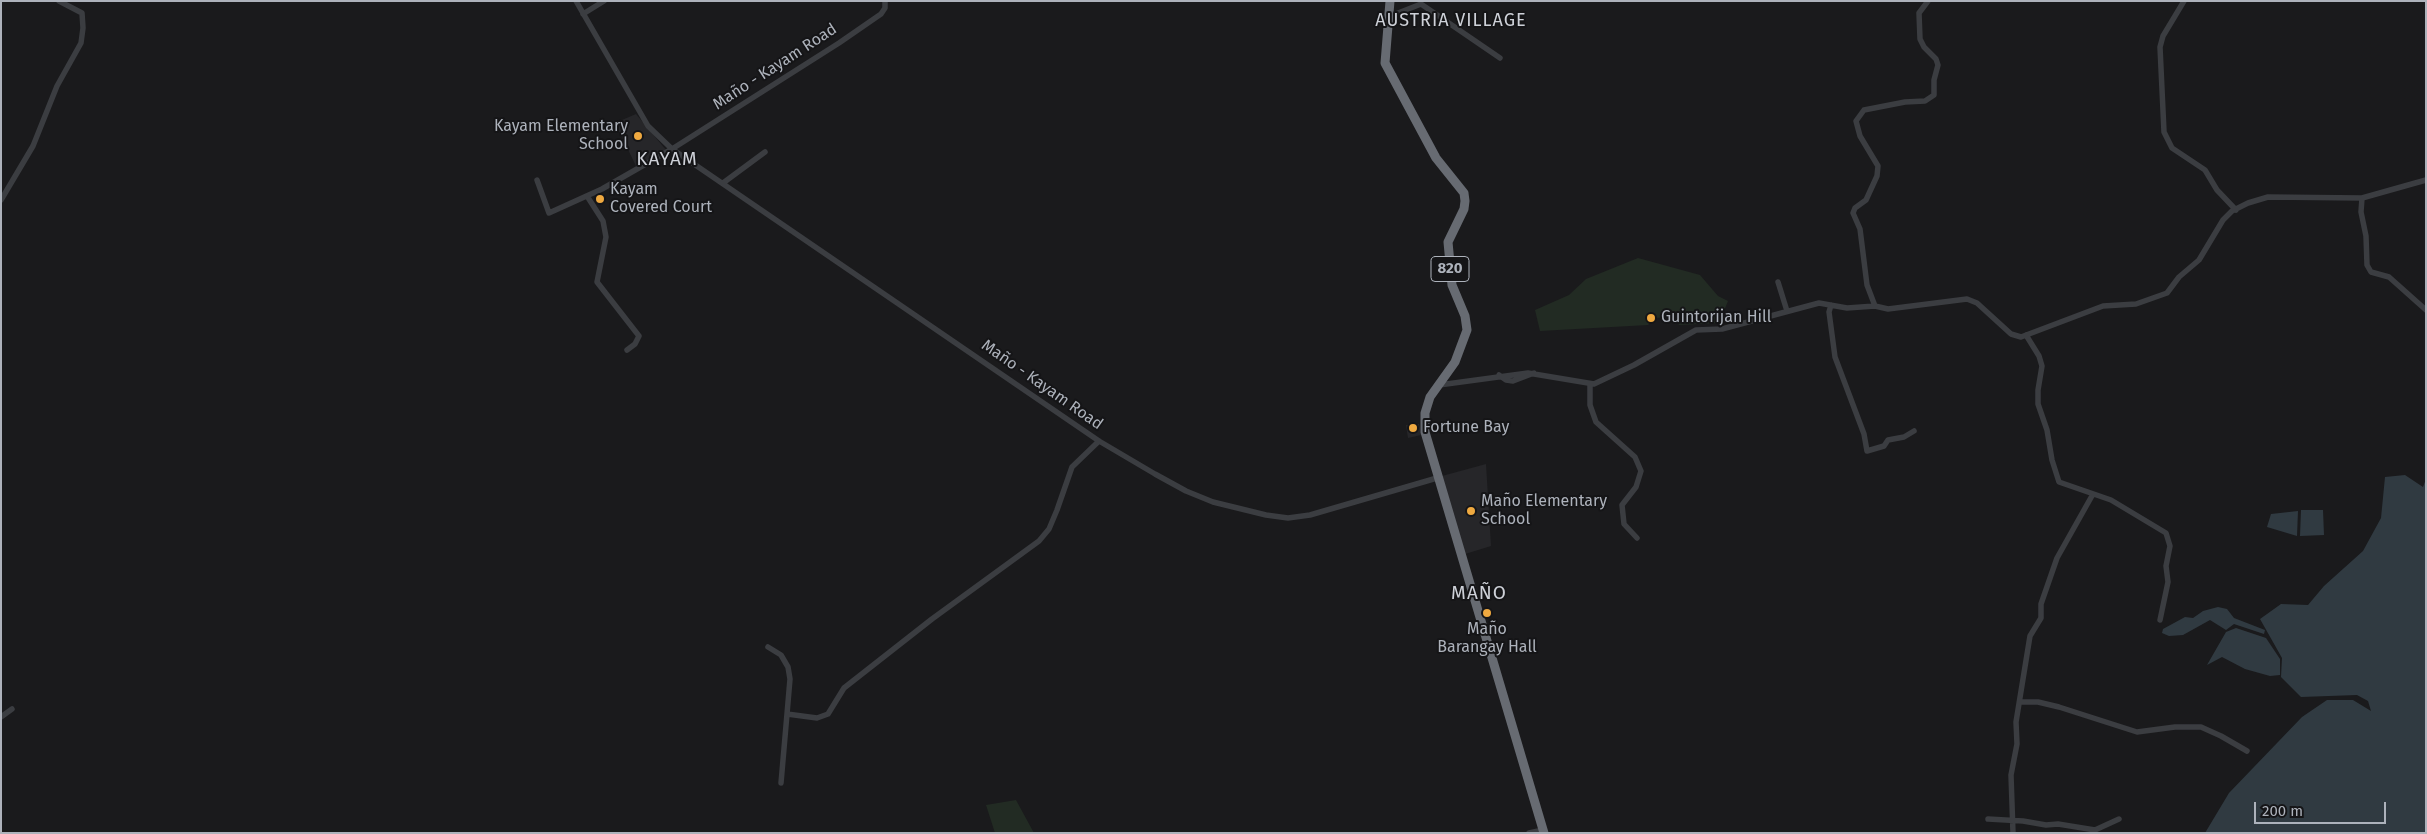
<!DOCTYPE html>
<meta charset="utf-8">
<style>
body{margin:0}
#map{position:relative;width:2427px;height:834px;overflow:hidden;background:#1a1a1c;font-family:"Fira Sans",sans-serif}
canvas{display:block}
.frame{position:absolute;inset:0;border:2px solid #adb2bb;pointer-events:none}
.scale{position:absolute;left:2254px;top:802px;width:132px;height:22px;box-sizing:border-box;border:2px solid #adb2bb;border-top:0;padding-left:6px;font-size:15px;line-height:18px;white-space:nowrap;color:#adb2bb;-webkit-text-stroke:4px #151517;paint-order:stroke}
</style>
<div id="map">
<canvas width="2427" height="834"></canvas>
<div class="frame"></div>
<div class="scale">200 m</div>
</div>
<script>
const c = document.querySelector('canvas').getContext('2d');
c.lineJoin = 'round';
function fill(path, color) { c.fillStyle = color; c.fill(path, 'evenodd'); }
const toPath = rows => new Path2D(rows.map(r => 'M' + r).join(''));
function stroke(path, color, width, dash) { c.strokeStyle = color; c.lineWidth = width; c.lineCap = dash ? 'butt' : 'round'; c.setLineDash(dash || []); c.stroke(path); }
function write(font, color, halo, rows, align = 'center') {
  c.font = font + ' "Fira Sans",sans-serif'; c.lineWidth = 4; c.setLineDash([]); c.textBaseline = 'middle'; c.strokeStyle = halo; c.fillStyle = color; for (const [text, x, y, turn = 0] of rows) {
    c.save(); c.translate(x, y); c.rotate((+turn || 0) * Math.PI / 180); c.textAlign = isNaN(turn) ? turn : align; if (halo) c.strokeText(text, 0, 0); c.fillText(text, 0, 0); c.restore();
  }
}
fill(toPath([
 [636,114,666,150,636,166,615,123],
 [1419,424,1421,435,1408,438,1406,425],
 [1486,464,1491,546,1465,554,1442,476]
]), '#262629');
fill(toPath([
 [1638,258,1700,275,1718,296,1728,301,1719,323,1679,325,1676,320,1667,317,1655,318,1648,325,1540,331,1535,310,1569,295,1586,279],
 [1016,800,1034,833,995,833,986,805]
]), '#222b23');
fill(toPath([
 [2405,475,2423,487,2426,479,2426,833,2205,833,2229,793,2302,717,2327,700,2353,700,2371,711,2368,701,2357,695,2301,697,2281,677,2282,658,2260,619,2281,604,2308,605,2324,586,2363,551,2381,518,2385,477],
 [2301,510,2323,510,2324,535,2300,536],
 [2298,511,2297,536,2267,527,2271,514],
 [2218,607,2227,609,2234,618,2265,630,2264,634,2234,624,2226,630,2210,620,2183,635,2169,636,2162,633,2163,629,2185,617,2193,618,2203,611],
 [2236,628,2266,638,2280,659,2280,675,2270,676,2245,669,2222,657,2207,665,2226,632]
]), '#303a41');
stroke(toPath([
 [576,1,648,126,672,149,1099,441,1155,474,1186,491,1213,502,1266,515,1288,518,1310,515,1437,478],
 [2184,1,2163,36,2160,47,2164,132,2172,148,2205,170,2217,190,2236,210],
 [583,14,604,1],
 [1388,17,1421,4,1500,58],
 [537,180,549,213,602,189,672,149,839,43,881,14,885,8,885,1],
 [723,183,765,152],
 [587,196,603,221,606,237,597,282,639,336,635,344,627,350],
 [2362,198,2361,212,2366,236,2367,265,2371,272,2389,277,2426,310],
 [1,200,33,146,57,86,81,43,83,28,82,13,59,1],
 [1778,282,1787,311],
 [1831,305,1829,312,1835,357,1864,434,1867,451,1884,446,1888,440,1904,437,1914,431],
 [1875,306,1867,285,1860,229,1853,213,1855,208,1866,200,1877,176,1878,166,1860,136,1856,121,1864,110,1905,102,1925,101,1934,95,1934,80,1938,65,1936,59,1924,47,1920,39,1919,13,1928,1],
 [2026,335,2039,356,2042,366,2038,390,2038,404,2047,430,2052,460,2059,482,2111,500,2166,533,2170,546,2166,566,2168,582,2160,620],
 [1499,375,1506,380,1513,381,1534,373],
 [1590,384,1590,405,1596,422,1635,457,1641,471,1636,487,1622,505,1624,524,1637,538],
 [1439,385,1528,373,1594,384,1634,365,1696,330,1722,329,1819,303,1847,308,1875,306,1888,309,1967,299,1977,303,2011,334,2021,337,2103,306,2136,304,2167,293,2179,277,2199,260,2223,220,2232,211,2248,203,2268,197,2362,198,2426,180],
 [768,647,781,655,788,667,790,679,787,714,817,718,828,714,844,688,932,619,1039,541,1049,529,1057,510,1072,467,1099,441],
 [2020,702,2038,702,2059,707,2137,732,2175,727,2201,727,2221,736,2247,751],
 [1,717,12,709],
 [781,783,787,714],
 [1988,819,2023,821,2046,825,2058,824,2095,830,2119,819],
 [1529,833,1543,830],
 [2013,833,2011,775,2017,744,2016,722,2030,636,2041,618,2041,604,2057,558,2093,494]
]), '#3b3d41', 5.5);
stroke(toPath([
 [1390,1,1385,63,1436,158,1464,193,1465,201,1464,209,1448,242,1452,285,1465,316,1467,330,1455,362,1430,397,1425,413,1425,432,1544,833]
]), '#676b72', 9);
for (const [x, y, r, color] of [
 [638,136,5,"#efa940"],
 [600,199,5,"#efa940"],
 [1651,318,5,"#efa940"],
 [1413,428,5,"#efa940"],
 [1471,511,5,"#efa940"],
 [1487,613,5,"#efa940"]
]) { const dot = new Path2D(); dot.arc(x, y, r, 0, 2 * Math.PI); c.fillStyle = color; c.fill(dot); stroke(dot, '#151517', 2); }
for (const [x, y, w] of [
 [1450,269,38]
]) { const box = new Path2D(); box.roundRect(x - w / 2, y - 12.5, w, 25, 4); c.fillStyle = '#151517'; c.fill(box); stroke(box, '#adb2bb', 1); }
write('bold 15px', '#adb2bb', null, [
 ["820",1450,269]
]);
write('16px', '#adb2bb', '#151517', [
 ["Maño - Kayam Road",775,67,-33],
 ["Maño - Kayam Road",1042,385,35]
]);
write('16px', '#adb2bb', '#151517', [
 ["Kayam Elementary",628,127,"right"],
 ["School",628,145,"right"],
 ["Kayam",610,190],
 ["Covered Court",610,208],
 ["Guintorijan Hill",1661,318],
 ["Fortune Bay",1423,428],
 ["Maño Elementary",1481,502],
 ["School",1481,520],
 ["Maño",1487,630,"center"],
 ["Barangay Hall",1487,648,"center"]
], 'left');
c.letterSpacing = '1px';
write('18px', '#ced1d8', '#151517', [
 ["AUSTRIA VILLAGE",1451,21]
]);
c.letterSpacing = '0px';
c.letterSpacing = '1px';
write('19px', '#ced1d8', '#151517', [
 ["KAYAM",667,160],
 ["MAÑO",1479,594]
]);
c.letterSpacing = '0px';
</script>
